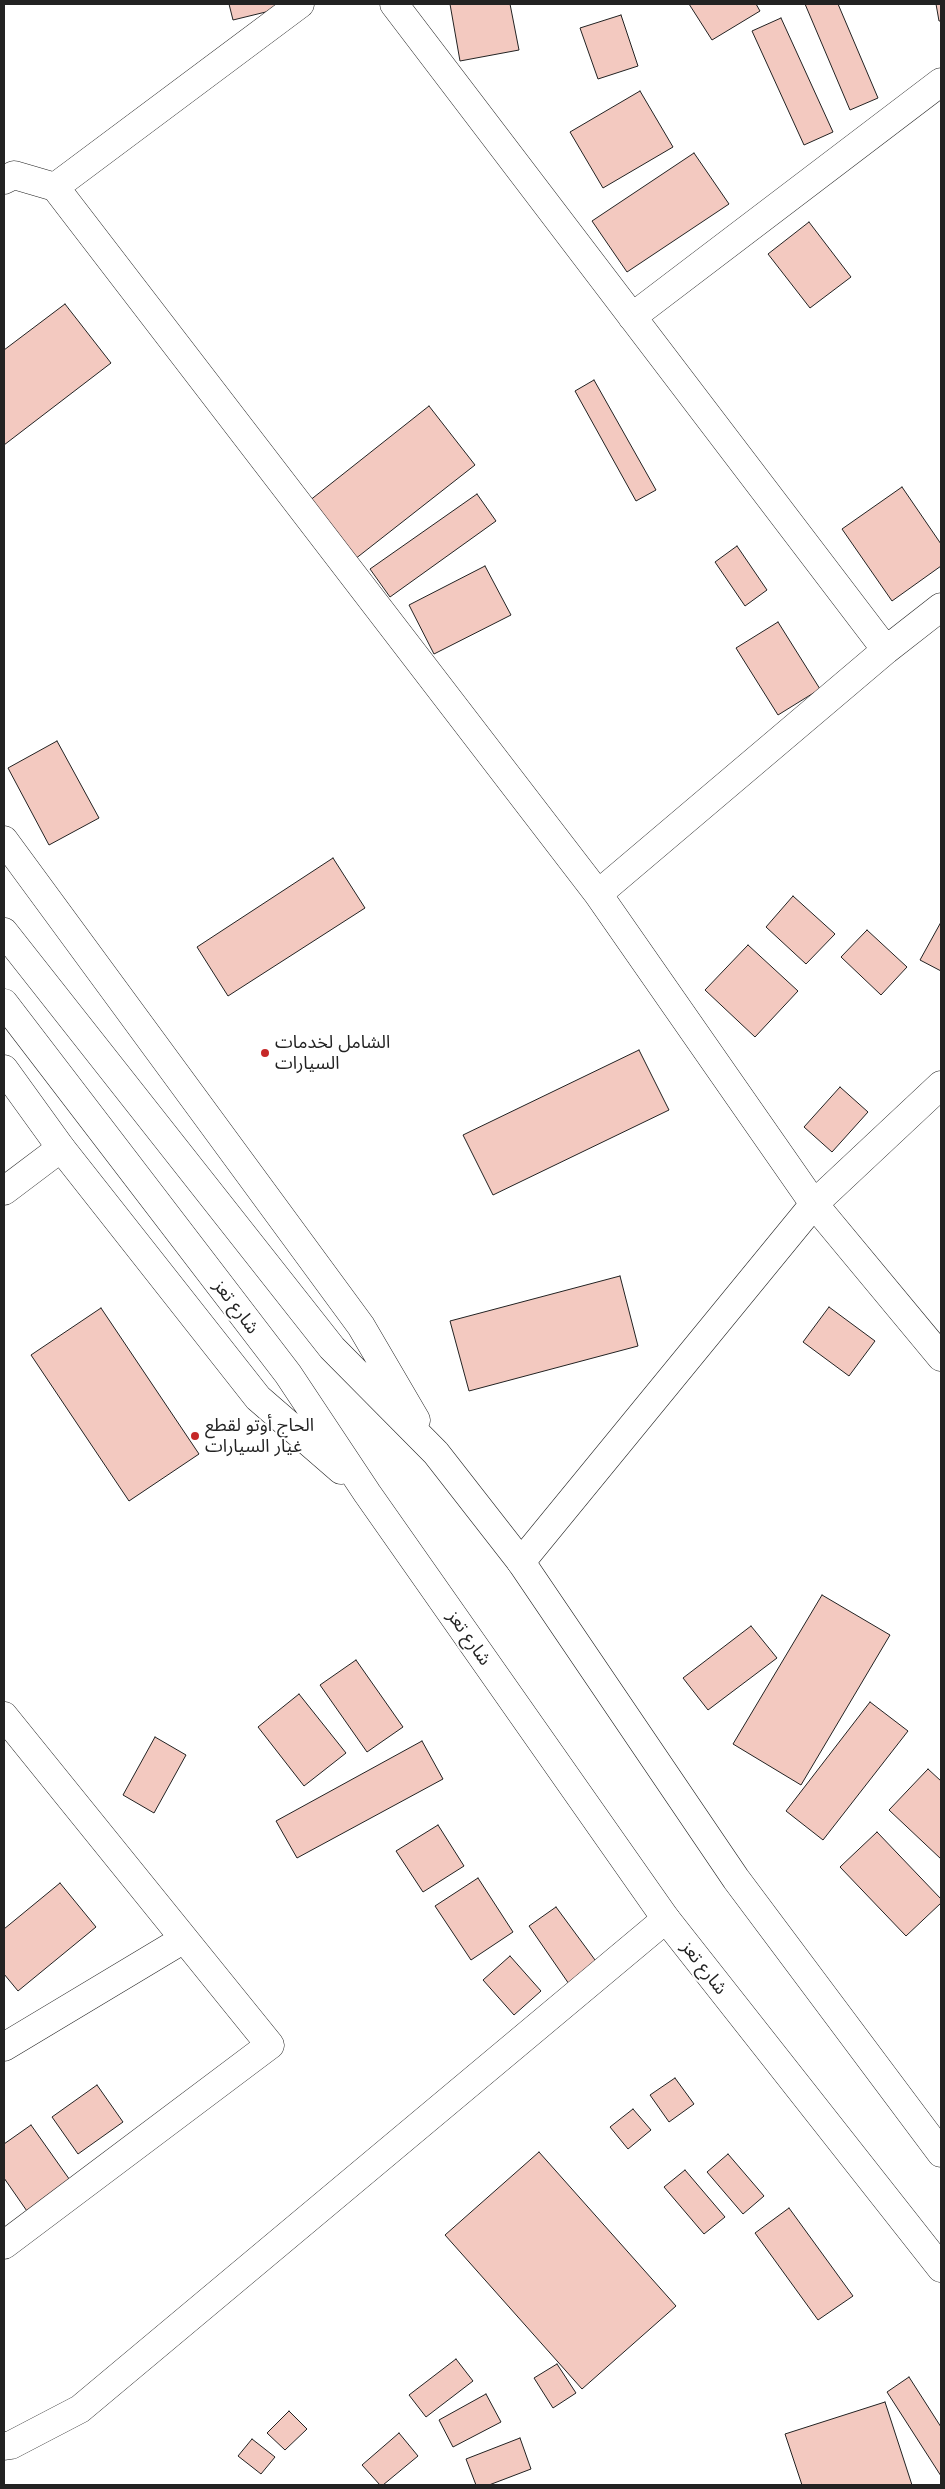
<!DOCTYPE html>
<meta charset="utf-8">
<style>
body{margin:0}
#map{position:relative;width:945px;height:2489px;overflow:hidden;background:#fff;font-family:Quicksand,sans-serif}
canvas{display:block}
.frame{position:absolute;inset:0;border:5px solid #222;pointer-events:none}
</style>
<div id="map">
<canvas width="945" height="2489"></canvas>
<div class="frame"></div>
</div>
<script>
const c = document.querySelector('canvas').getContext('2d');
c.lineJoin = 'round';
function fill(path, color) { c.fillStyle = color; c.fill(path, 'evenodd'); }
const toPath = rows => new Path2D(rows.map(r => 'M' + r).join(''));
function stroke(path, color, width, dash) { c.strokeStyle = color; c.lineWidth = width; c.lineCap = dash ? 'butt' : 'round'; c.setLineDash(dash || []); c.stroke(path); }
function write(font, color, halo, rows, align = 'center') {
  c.font = font + ' Quicksand,"Noto Sans Arabic",sans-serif'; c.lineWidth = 4; c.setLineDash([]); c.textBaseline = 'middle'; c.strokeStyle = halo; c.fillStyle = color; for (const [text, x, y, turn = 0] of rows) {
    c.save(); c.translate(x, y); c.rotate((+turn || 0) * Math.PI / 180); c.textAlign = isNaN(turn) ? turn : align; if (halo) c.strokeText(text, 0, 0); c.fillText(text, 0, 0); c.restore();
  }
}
const building = toPath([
 [229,4,277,4,278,9,233,20,229,4],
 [450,4,510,4,519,50,460,61,450,4],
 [689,4,756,4,760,11,712,40,689,4],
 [805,4,838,4,878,98,850,110,805,4],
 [936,4,941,4,941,21,939,21,936,4],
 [621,15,638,66,598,79,580,28,621,15],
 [781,18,833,132,804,145,752,31,781,18],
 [640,91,673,147,603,188,570,132,640,91],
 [694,153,729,204,627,272,592,221,694,153],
 [809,222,851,277,810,308,768,254,809,222],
 [65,304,111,363,4,445,4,350,65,304],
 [594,380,656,490,636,501,575,391,594,380],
 [429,406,475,465,350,563,304,505,429,406],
 [902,487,941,544,941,566,892,601,842,529,902,487],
 [477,494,496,521,390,597,370,569,477,494],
 [737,546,767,590,745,606,715,562,737,546],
 [485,566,511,615,434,654,409,605,485,566],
 [778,622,820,689,778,715,736,648,778,622],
 [57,741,99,818,49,845,8,768,57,741],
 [333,858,365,908,228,996,197,947,333,858],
 [793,896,835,934,806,964,766,927,793,896],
 [941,922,941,971,920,960,941,922],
 [867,930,907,967,881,995,841,957,867,930],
 [748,945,798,991,755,1037,705,990,748,945],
 [639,1050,669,1110,493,1195,463,1135,639,1050],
 [840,1087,868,1112,832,1152,804,1127,840,1087],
 [620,1276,638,1346,469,1391,450,1321,620,1276],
 [829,1307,875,1341,849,1376,803,1342,829,1307],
 [101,1308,199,1454,129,1501,31,1355,101,1308],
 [822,1595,890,1635,801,1785,733,1744,822,1595],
 [751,1626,777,1658,708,1710,683,1678,751,1626],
 [356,1660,403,1727,367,1752,320,1685,356,1660],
 [299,1694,346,1753,304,1786,258,1727,299,1694],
 [870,1702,908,1731,823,1840,786,1811,870,1702],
 [155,1737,186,1755,154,1813,123,1795,155,1737],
 [422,1741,443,1779,297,1858,276,1821,422,1741],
 [928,1769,941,1781,941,1859,889,1810,928,1769],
 [438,1825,464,1866,423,1892,396,1851,438,1825],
 [877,1832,941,1899,941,1903,906,1936,840,1867,877,1832],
 [478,1878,513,1932,471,1960,435,1906,478,1878],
 [60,1883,96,1927,18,1991,4,1974,4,1929,60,1883],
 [556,1907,598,1964,569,1984,529,1926,556,1907],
 [510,1956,541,1991,514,2015,483,1980,510,1956],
 [675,2078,694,2104,669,2122,650,2095,675,2078],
 [97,2085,123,2122,78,2154,52,2117,97,2085],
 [633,2109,651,2130,628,2149,610,2127,633,2109],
 [31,2125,72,2183,29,2214,4,2178,4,2144,31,2125],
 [539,2152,676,2306,582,2389,445,2235,539,2152],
 [728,2154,764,2196,743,2214,707,2172,728,2154],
 [685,2170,725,2217,704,2234,664,2187,685,2170],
 [789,2208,853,2296,818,2320,755,2233,789,2208],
 [456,2359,473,2381,426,2417,409,2395,456,2359],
 [557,2364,576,2393,553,2408,534,2378,557,2364],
 [909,2377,941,2427,941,2476,887,2392,909,2377],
 [486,2394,501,2422,453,2447,439,2420,486,2394],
 [885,2402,912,2485,802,2485,785,2434,885,2402],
 [289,2411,307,2429,285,2450,267,2433,289,2411],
 [399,2433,418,2456,383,2485,380,2485,362,2465,399,2433],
 [520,2438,531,2469,489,2485,476,2485,466,2459,520,2438],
 [252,2439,275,2457,261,2474,238,2456,252,2439]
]);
fill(building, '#f3c9c0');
stroke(building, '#222', 1);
const minor = toPath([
 [394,4,886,650],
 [4,180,14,175,55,187,598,894,814,1204,941,1357],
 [55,187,300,4],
 [632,317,941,82],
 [598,894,886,650,941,607],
 [4,1191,61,1148],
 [521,1562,814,1204,941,1085],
 [4,1716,270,2045,4,2245],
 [4,2047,184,1939],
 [4,2446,11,2445,80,2409,666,1919]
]);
const trunk = toPath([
 [4,840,361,1326,416,1420],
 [4,932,332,1348,436,1453,521,1562,736,1879,941,2153],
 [4,1003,288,1374,367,1493,666,1919,941,2268],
 [4,1069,61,1148,258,1398,341,1470]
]);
stroke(minor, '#222', 29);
stroke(trunk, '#222', 29);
stroke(minor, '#fff', 28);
stroke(trunk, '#fff', 28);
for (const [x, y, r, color] of [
 [265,1053,5,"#c62828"],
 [195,1436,5,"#c62828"]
]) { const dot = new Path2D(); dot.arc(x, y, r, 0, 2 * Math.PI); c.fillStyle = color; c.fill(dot); stroke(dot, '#fff', 2); }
write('18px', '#222', '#fff', [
 ["الشامل لخدمات",275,1043],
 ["السيارات",275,1064],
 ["الحاج أوتو لقطع",205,1426],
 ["غيار السيارات",205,1447]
], 'left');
write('18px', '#222', '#fff', [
 ["شارع تعز",236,1307,53],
 ["شارع تعز",469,1638,55],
 ["شارع تعز",704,1968,52]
]);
</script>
